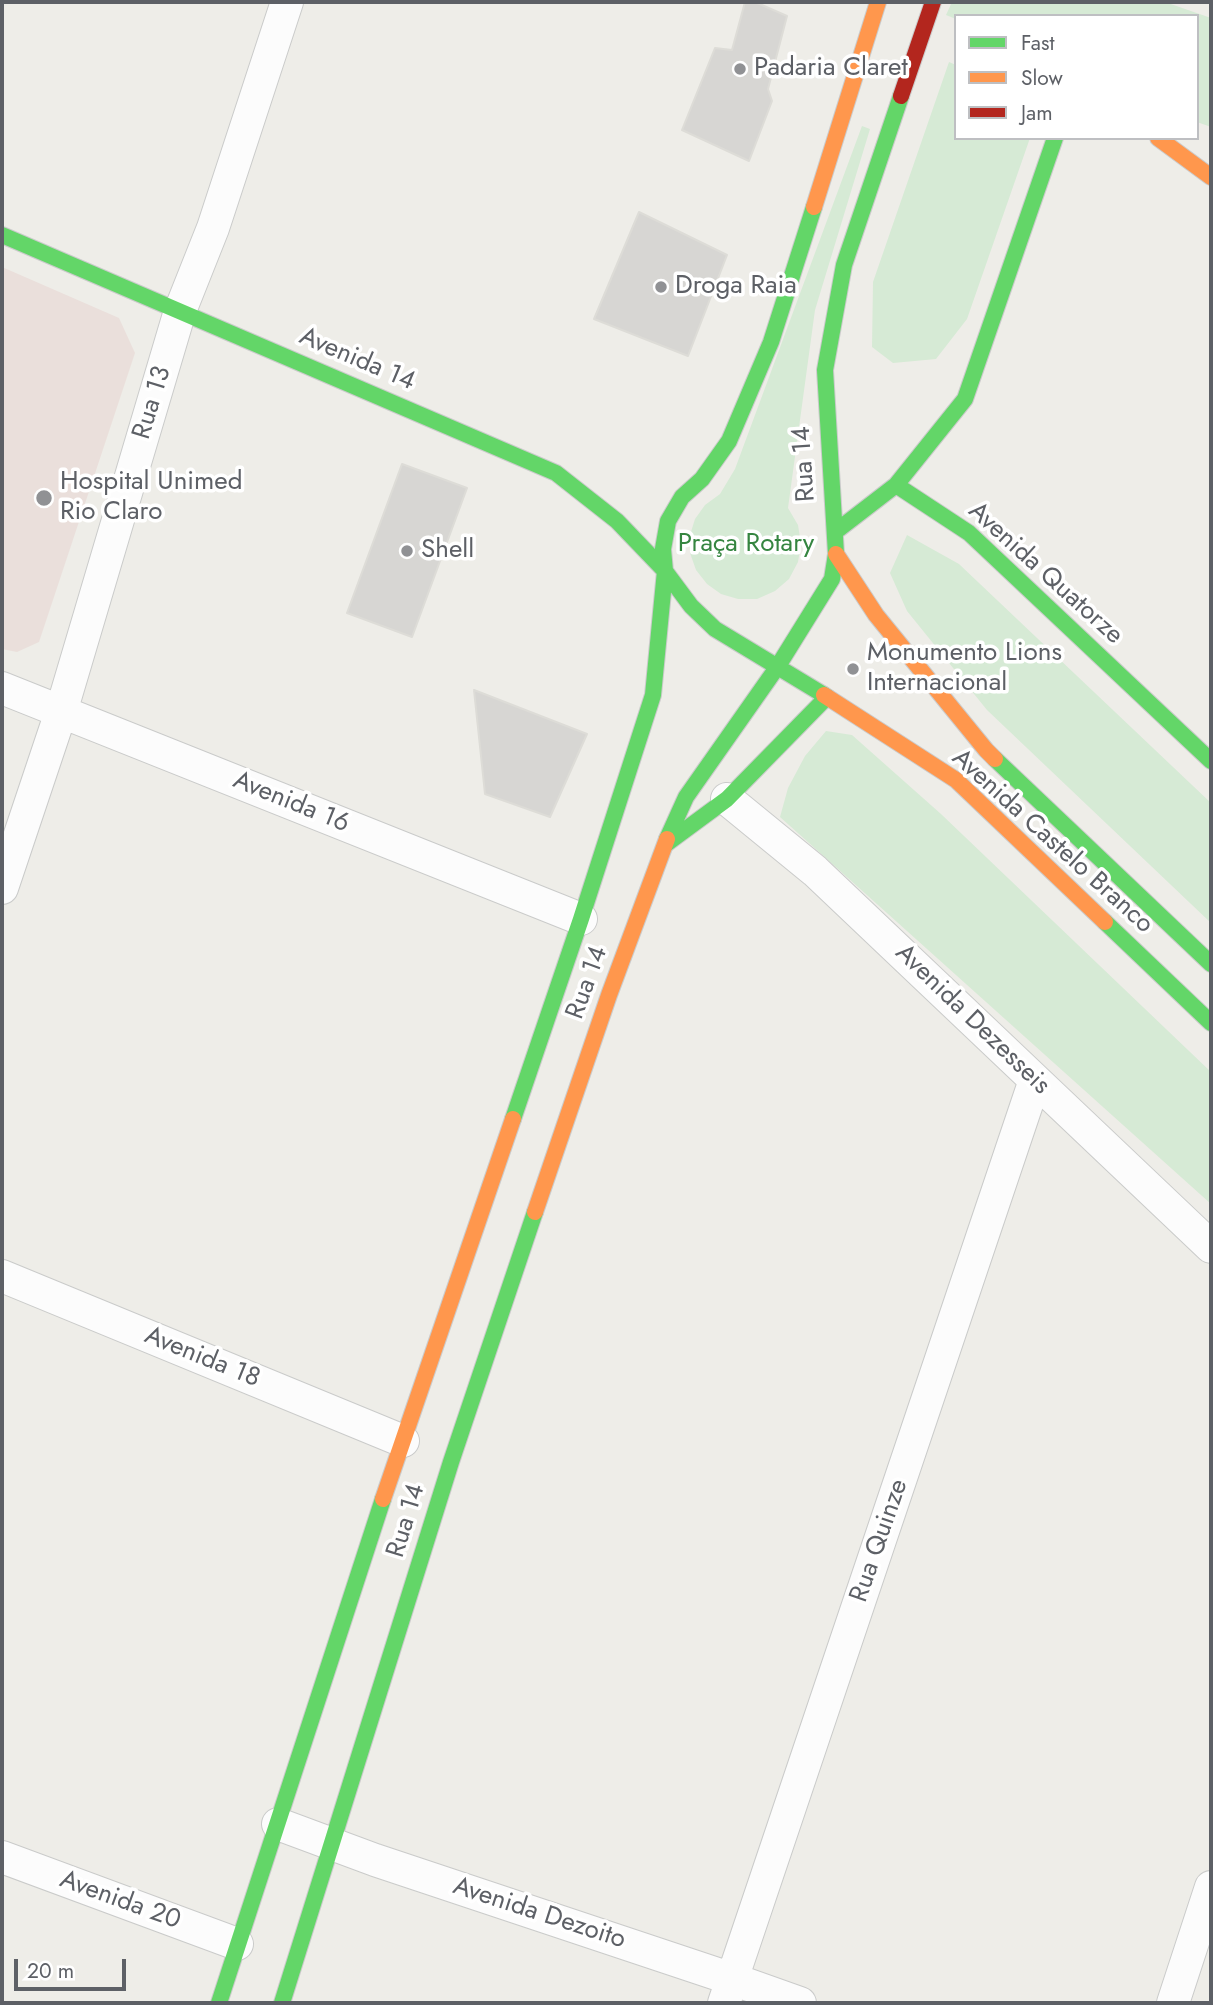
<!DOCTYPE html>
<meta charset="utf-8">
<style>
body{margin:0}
#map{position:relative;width:1213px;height:2005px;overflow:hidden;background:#eeede8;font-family:Jost,sans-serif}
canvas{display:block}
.frame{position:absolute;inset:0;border:4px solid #5d6066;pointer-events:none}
.legend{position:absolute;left:954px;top:14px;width:245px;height:126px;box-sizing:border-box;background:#fff;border:2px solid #bebfc2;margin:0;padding:9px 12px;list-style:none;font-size:21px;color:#5d6066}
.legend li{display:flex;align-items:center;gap:14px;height:35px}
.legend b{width:35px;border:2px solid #bebfc2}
.scale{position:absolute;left:14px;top:1959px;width:112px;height:32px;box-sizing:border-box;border:4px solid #5d6066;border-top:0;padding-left:9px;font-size:21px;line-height:24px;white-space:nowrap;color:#5d6066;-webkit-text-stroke:5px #fff;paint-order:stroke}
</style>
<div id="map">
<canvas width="1213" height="2005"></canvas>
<div class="frame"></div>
<ul class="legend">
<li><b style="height:9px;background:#63d668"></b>Fast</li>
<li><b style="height:9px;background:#ff974d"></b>Slow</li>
<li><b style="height:9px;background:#b3261e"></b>Jam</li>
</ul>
<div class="scale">20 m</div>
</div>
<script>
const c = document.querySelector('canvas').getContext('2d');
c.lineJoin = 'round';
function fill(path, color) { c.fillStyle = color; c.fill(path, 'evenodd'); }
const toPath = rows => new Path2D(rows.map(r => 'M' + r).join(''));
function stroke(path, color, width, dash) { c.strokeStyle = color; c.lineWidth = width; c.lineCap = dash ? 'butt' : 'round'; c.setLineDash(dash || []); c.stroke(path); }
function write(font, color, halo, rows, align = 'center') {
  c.font = font + ' Jost,sans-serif'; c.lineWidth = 7; c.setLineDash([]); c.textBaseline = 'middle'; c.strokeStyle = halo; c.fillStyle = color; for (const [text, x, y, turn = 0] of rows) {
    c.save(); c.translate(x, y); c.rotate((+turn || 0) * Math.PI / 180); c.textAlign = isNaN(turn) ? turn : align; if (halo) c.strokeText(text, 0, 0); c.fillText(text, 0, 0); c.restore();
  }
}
fill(toPath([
 [2,267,119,318,135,353,39,642,17,652,2,649]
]), '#eadfdb');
fill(toPath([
 [952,2,1165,2,1211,18,1211,127,1197,122,1197,16,956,16,956,19,946,15],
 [949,62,956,65,956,138,1030,138,967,319,936,359,893,363,872,347,873,282],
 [862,126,870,129,815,310,788,508,798,525,801,544,798,562,789,579,775,591,757,599,738,599,721,594,707,584,696,570,690,553,690,535,695,519,705,505,720,494,735,469],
 [907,535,959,564,1211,803,1211,923,987,710,907,611,890,573],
 [826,731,852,735,941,814,1211,1072,1211,1204,780,817,788,788,805,756]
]), '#d6ead5');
const building = toPath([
 [745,2,755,2,787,16,768,89,772,101,749,161,682,130,715,48,732,50,745,2],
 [639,212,727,255,688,356,594,319,639,212],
 [402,464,467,488,412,637,347,613,402,464],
 [474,690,587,734,550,817,485,794,474,690]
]);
fill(building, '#d7d6d3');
stroke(building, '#dddcd7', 2);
const street = toPath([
 [2,688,581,919],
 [727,799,815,871,1211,1247],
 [2,888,61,712,180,311,213,228,287,2],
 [2,1276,403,1441],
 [278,1824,375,1860,732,1979,800,2003],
 [2,1857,237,1944],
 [724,2003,1035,1080],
 [1173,2003,1211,1887]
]);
const fast = toPath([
 [2,235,556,473,617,521,665,571,691,606,715,629,824,695],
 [896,485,965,399,1055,138],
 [835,532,896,485,969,533,1211,761],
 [995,759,1211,964],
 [667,839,686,797,778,666,832,579,836,554,825,370,844,265,901,96],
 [666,844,727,799,827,697],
 [1105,922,1211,1023],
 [513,1119,581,919,653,695,665,571,663,549,668,521,682,497,702,479,729,441,771,342,814,207],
 [219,2003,383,1499],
 [282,2003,451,1462,535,1212]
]);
const slow = toPath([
 [1158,138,1211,177],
 [814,207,878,2],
 [836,554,876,615,986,750,995,759],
 [824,695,956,780,1105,922],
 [535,1212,609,995,667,839],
 [383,1499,513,1119]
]);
const jam = toPath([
 [901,96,933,2]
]);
stroke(street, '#cacbca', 34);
stroke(fast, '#cbcbcb', 18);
stroke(slow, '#cbcbcb', 18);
stroke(jam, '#cbcbcb', 18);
stroke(street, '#fcfcfc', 32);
stroke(fast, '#63d668', 16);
stroke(slow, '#ff974d', 16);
stroke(jam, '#b3261e', 16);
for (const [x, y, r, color] of [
 [740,69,7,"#909194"],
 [661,287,7,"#909194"],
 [44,498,9,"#909194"],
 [407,551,7,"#909194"],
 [853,669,7,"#909194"]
]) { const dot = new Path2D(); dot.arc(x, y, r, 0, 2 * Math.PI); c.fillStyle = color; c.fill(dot); stroke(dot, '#fff', 2.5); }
write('26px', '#5d6066', '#fff', [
 ["Padaria Claret",754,69],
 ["Droga Raia",675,287],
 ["Hospital Unimed",60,483],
 ["Rio Claro",60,513],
 ["Shell",421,551],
 ["Monumento Lions",867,654],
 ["Internacional",867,684]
], 'left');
write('26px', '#5d6066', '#fff', [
 ["Avenida 14",357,360,23],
 ["Rua 13",153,403,-73],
 ["Rua 14",805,464,-94],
 ["Avenida Quatorze",1045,574,42],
 ["Avenida 16",291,803,22],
 ["Avenida Castelo Branco",1052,842,42],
 ["Rua 14",588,983,-70],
 ["Avenida Dezesseis",972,1020,44],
 ["Avenida 18",202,1358,22],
 ["Rua 14",407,1521,-73],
 ["Rua Quinze",880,1541,-71],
 ["Avenida 20",120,1901,20],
 ["Avenida Dezoito",539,1914,18]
]);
write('26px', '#358540', '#fff', [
 ["Praça Rotary",746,545]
]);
</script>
